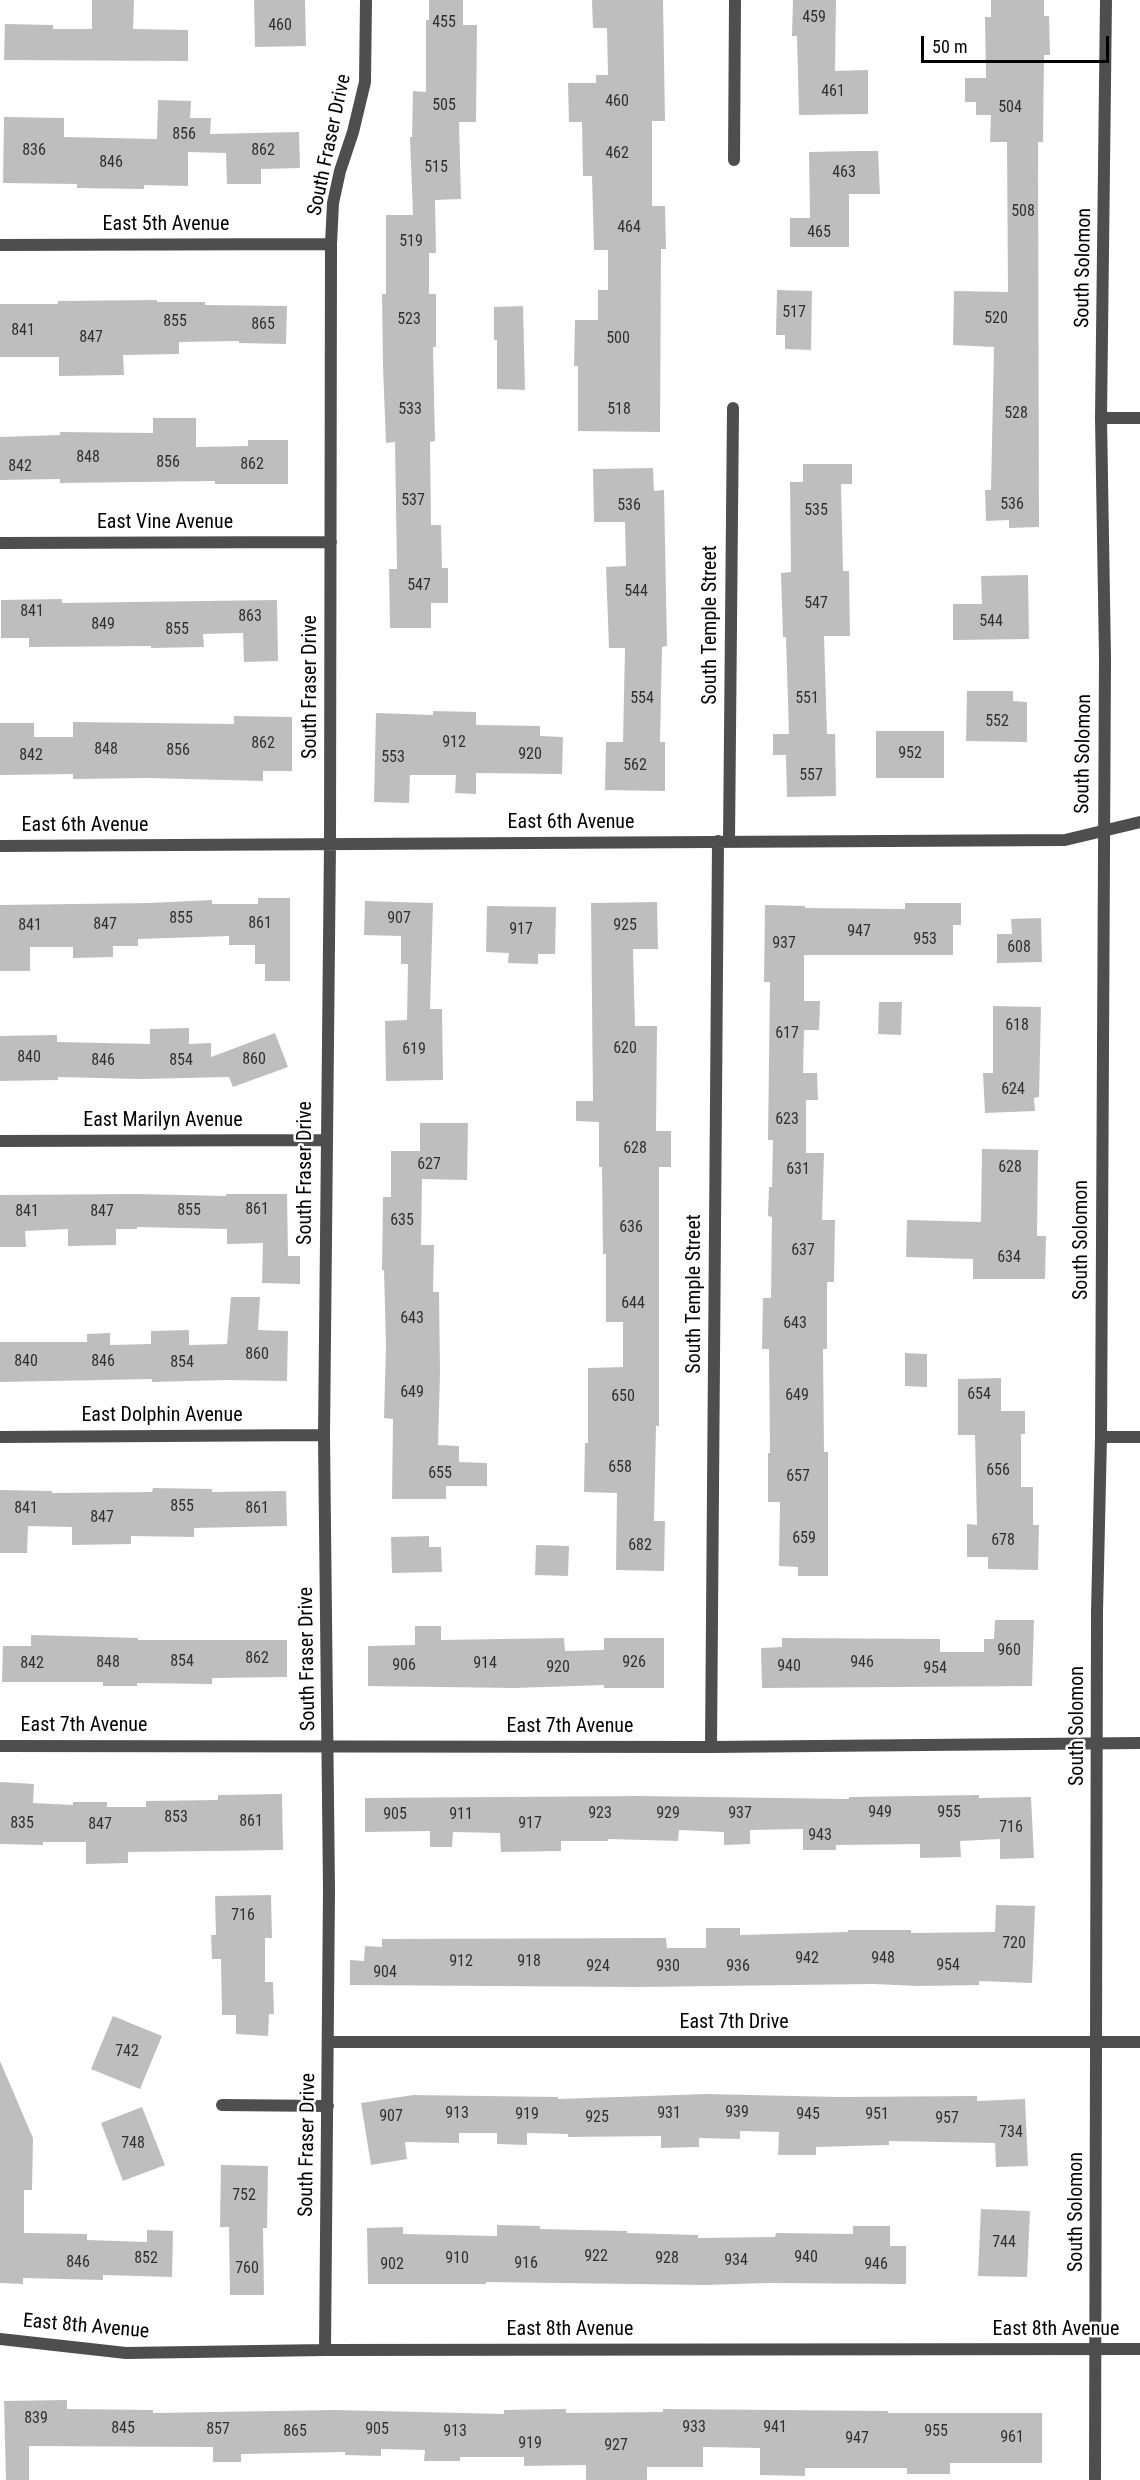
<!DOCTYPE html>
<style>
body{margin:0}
#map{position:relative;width:1140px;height:2480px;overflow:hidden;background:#fff;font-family:"Roboto Condensed",sans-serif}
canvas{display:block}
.scale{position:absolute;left:921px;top:36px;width:188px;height:27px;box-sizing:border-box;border:3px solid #000;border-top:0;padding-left:8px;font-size:18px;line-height:21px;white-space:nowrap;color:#000;-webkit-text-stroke:4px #fff;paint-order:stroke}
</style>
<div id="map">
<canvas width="1140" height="2480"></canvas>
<div class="scale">50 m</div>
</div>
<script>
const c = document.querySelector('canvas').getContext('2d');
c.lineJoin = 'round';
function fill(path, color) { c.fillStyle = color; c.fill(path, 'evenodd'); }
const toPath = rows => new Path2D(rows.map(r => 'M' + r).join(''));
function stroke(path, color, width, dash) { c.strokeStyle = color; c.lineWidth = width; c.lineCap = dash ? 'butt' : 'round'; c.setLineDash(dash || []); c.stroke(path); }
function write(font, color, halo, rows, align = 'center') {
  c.font = font + ' "Roboto Condensed",sans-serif'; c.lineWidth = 5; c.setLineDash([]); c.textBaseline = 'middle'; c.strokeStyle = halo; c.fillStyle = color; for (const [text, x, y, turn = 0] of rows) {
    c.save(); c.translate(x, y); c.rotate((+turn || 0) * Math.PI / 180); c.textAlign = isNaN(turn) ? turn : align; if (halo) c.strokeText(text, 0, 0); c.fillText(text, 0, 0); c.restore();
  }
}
fill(toPath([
 [92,0,134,0,133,29,188,30,188,61,4,60,5,24,53,25,53,29,92,29],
 [254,0,305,0,306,46,255,47],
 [429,0,463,0,463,25,477,25,476,122,459,122,461,199,435,200,436,253,429,253,429,294,436,294,436,347,433,347,435,441,430,442,431,525,441,525,442,568,448,568,448,603,431,603,431,628,390,628,389,569,397,569,395,442,386,443,383,367,382,294,386,294,386,215,413,215,410,137,412,137,413,91,426,92,426,20,429,20],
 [592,0,663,0,665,121,652,121,652,206,665,206,666,249,661,249,660,432,578,431,578,366,574,366,575,320,598,320,598,290,608,290,608,250,594,250,592,176,583,176,582,122,569,122,568,83,596,83,596,75,608,75,607,28,593,28],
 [793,0,836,0,835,71,868,70,868,114,799,115,797,36,792,36],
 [991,0,1044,0,1044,16,1049,16,1050,55,1044,55,1043,142,1038,142,1039,527,1009,528,1009,520,986,521,985,490,991,490,994,347,953,345,954,291,1008,292,1007,142,990,142,991,115,976,115,976,102,965,102,965,78,986,78,985,17,991,17],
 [158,100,191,101,190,118,211,118,210,134,299,132,300,168,261,169,261,184,227,184,226,153,188,152,188,186,144,185,144,189,77,188,77,184,3,183,4,117,64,118,64,137,157,139],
 [859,151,878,151,880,194,849,194,849,247,790,247,790,218,810,218,809,152],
 [777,290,812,291,811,350,785,349,785,335,776,335],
 [157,300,157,302,205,302,205,305,287,306,286,344,239,343,239,341,179,342,179,354,123,355,124,375,59,376,59,357,0,357,0,304,58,304,58,301],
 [523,306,525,390,497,389,497,340,494,340,494,307],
 [153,418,196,418,196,447,248,446,248,440,288,440,288,484,215,484,215,481,60,483,60,479,0,480,0,437,60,435,60,432,153,433],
 [803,464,852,464,852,484,841,484,843,571,849,571,850,636,824,636,827,734,835,734,836,796,787,797,786,755,773,755,773,734,789,734,786,637,783,637,781,573,791,572,790,482,803,482],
 [653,468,654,491,664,490,667,646,662,647,660,742,665,742,665,791,605,790,606,742,623,742,625,648,609,648,606,567,626,566,625,522,594,522,593,469],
 [1028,575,1029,639,953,640,953,604,982,604,981,576],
 [62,599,62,603,277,600,278,661,244,662,243,633,203,634,204,647,151,648,151,646,29,647,29,638,1,638,1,600],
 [967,691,1013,691,1013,701,1027,702,1027,742,966,741],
 [433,711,476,712,476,725,540,726,540,736,563,737,562,774,476,773,476,794,455,793,456,775,410,775,409,803,374,802,376,713,433,715],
 [234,716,292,717,292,771,263,771,263,781,148,778,73,779,73,774,0,775,0,723,34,723,34,737,73,737,73,722,234,724],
 [876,731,944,731,944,778,876,778],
 [258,898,290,898,290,981,265,981,265,964,255,964,255,945,229,945,229,936,138,939,138,946,113,946,113,957,73,958,73,947,30,947,30,971,0,971,0,905,149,903,212,900,212,904,258,904],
 [365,901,433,903,430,1009,442,1009,443,1080,386,1081,385,1021,407,1020,408,964,401,964,401,936,364,935],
 [657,902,658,949,633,949,635,1026,657,1026,656,1131,671,1131,671,1167,659,1167,659,1426,656,1426,654,1521,665,1521,664,1571,616,1570,617,1493,584,1492,585,1443,588,1443,588,1368,623,1367,623,1322,606,1322,606,1254,603,1254,602,1167,599,1167,599,1122,576,1121,576,1101,593,1101,591,903],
 [905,903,961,903,961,925,953,925,953,955,804,955,804,1001,820,1001,819,1030,804,1030,803,1073,817,1073,818,1100,806,1100,806,1153,824,1153,822,1220,835,1220,834,1282,827,1282,827,1349,823,1349,824,1452,828,1452,828,1576,798,1576,798,1567,779,1566,780,1502,768,1502,768,1453,770,1453,769,1349,762,1349,763,1298,771,1298,772,1217,768,1216,769,1187,772,1187,773,1140,768,1140,770,982,764,982,765,905,805,906,805,908,905,909],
 [487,906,556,907,555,954,538,954,538,964,508,963,509,953,486,952],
 [1041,918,1042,962,997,963,997,934,1012,934,1011,919],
 [879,1002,902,1002,901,1035,878,1034],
 [993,1006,1041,1007,1039,1097,1034,1098,1035,1111,985,1113,983,1073,993,1073],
 [189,1028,189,1044,211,1043,211,1057,275,1033,288,1067,233,1087,229,1077,140,1079,58,1077,58,1080,0,1081,0,1036,57,1035,57,1042,150,1044,150,1029],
 [420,1123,468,1123,467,1180,422,1179,421,1245,434,1245,433,1292,439,1292,440,1373,438,1445,459,1446,459,1462,487,1463,487,1486,446,1486,446,1499,392,1499,393,1419,384,1418,386,1346,384,1270,382,1270,383,1197,391,1197,391,1151,420,1151],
 [982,1149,1038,1150,1037,1236,1046,1236,1045,1279,973,1279,973,1259,906,1257,907,1220,981,1222],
 [137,1194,226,1196,226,1194,287,1194,288,1256,300,1256,300,1284,262,1283,263,1243,227,1244,227,1229,137,1227,137,1229,116,1229,116,1245,68,1246,68,1229,25,1231,26,1247,0,1247,0,1195],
 [231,1297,260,1297,258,1330,288,1331,287,1381,226,1380,152,1382,152,1379,0,1382,0,1342,87,1342,87,1334,110,1333,110,1345,151,1344,151,1331,189,1330,189,1345,227,1344],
 [905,1353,927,1354,927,1387,905,1386],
 [1001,1378,1001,1411,1025,1411,1025,1434,1021,1434,1021,1487,1033,1487,1033,1525,1039,1525,1038,1570,988,1569,988,1557,967,1557,967,1524,977,1525,975,1435,958,1435,958,1379],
 [153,1488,212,1489,212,1492,286,1491,287,1526,194,1528,194,1537,131,1536,131,1544,72,1545,72,1527,28,1526,27,1553,0,1553,0,1490,52,1491,52,1493,152,1492],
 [429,1536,429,1547,441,1547,442,1572,392,1573,391,1537],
 [536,1545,569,1546,568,1576,535,1575],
 [995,1620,1034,1620,1032,1686,762,1688,761,1648,782,1647,782,1638,940,1639,940,1652,984,1652,984,1639,994,1639],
 [415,1626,441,1626,441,1640,564,1638,565,1651,604,1650,604,1638,664,1638,664,1688,604,1688,604,1685,514,1688,368,1686,368,1646,415,1645],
 [31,1635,138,1638,138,1640,287,1640,287,1677,212,1678,212,1684,137,1683,137,1686,103,1686,103,1682,2,1682,3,1646,31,1646],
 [0,1782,34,1784,33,1803,73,1805,73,1802,107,1802,107,1807,146,1807,146,1801,218,1800,218,1795,282,1794,283,1850,128,1852,128,1863,86,1864,86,1842,43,1842,43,1845,0,1844],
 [979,1795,979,1798,1031,1797,1034,1858,1000,1859,1000,1839,960,1841,961,1857,920,1858,920,1844,836,1845,836,1850,803,1850,803,1829,750,1830,750,1844,724,1845,724,1832,679,1830,678,1841,608,1839,608,1841,561,1841,561,1851,501,1852,500,1833,453,1832,452,1847,430,1847,430,1831,365,1832,365,1798,639,1796,849,1799,849,1797],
 [271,1895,272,1938,265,1938,265,1982,273,1982,274,2014,269,2014,268,2036,236,2034,236,2015,222,2015,221,1959,212,1959,211,1935,216,1935,215,1896],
 [996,1905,1035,1906,1032,1983,979,1981,979,1985,918,1986,873,1984,637,1987,350,1985,350,1960,364,1961,365,1946,382,1947,382,1939,666,1938,667,1948,706,1948,706,1928,740,1928,740,1935,848,1932,848,1930,911,1930,911,1933,995,1932],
 [113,2016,162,2036,140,2089,91,2069],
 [0,2061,33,2138,32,2190,24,2190,24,2233,87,2234,87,2240,147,2242,147,2230,173,2231,172,2277,103,2275,103,2280,23,2278,23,2284,0,2283],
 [707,2094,838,2097,977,2096,977,2101,1025,2099,1028,2166,996,2167,995,2143,889,2141,889,2145,816,2147,816,2155,778,2155,779,2132,740,2131,740,2139,699,2138,699,2147,661,2148,661,2136,568,2137,568,2134,527,2133,527,2145,497,2144,497,2133,459,2133,459,2143,405,2142,407,2159,371,2165,361,2103,413,2095,558,2097,558,2099],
 [142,2107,165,2165,123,2181,101,2123],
 [221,2165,268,2166,267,2228,263,2228,264,2295,230,2295,229,2227,220,2227],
 [981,2209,1030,2211,1027,2277,978,2276],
 [497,2225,540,2226,540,2229,627,2231,627,2233,698,2235,698,2238,775,2237,776,2233,853,2234,853,2226,890,2226,890,2246,906,2246,906,2284,767,2283,706,2285,486,2282,486,2284,368,2284,367,2228,403,2227,403,2234,497,2236],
 [67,2400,67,2409,153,2410,153,2413,335,2410,504,2414,504,2410,566,2409,566,2413,663,2412,663,2409,888,2411,888,2413,1042,2413,1042,2463,950,2463,950,2474,907,2474,907,2468,805,2468,805,2476,760,2475,760,2448,703,2447,703,2467,647,2467,647,2480,586,2480,586,2465,524,2466,524,2457,460,2457,460,2461,424,2461,425,2450,381,2449,381,2456,345,2455,345,2452,241,2454,241,2462,213,2462,213,2447,29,2446,29,2480,6,2480,4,2401]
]), '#bebebe');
stroke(toPath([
 [734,160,735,0],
 [0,245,331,244],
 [1101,418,1140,418],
 [0,543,331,542],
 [729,841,733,408],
 [0,846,1065,840,1140,822],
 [0,1141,326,1140],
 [0,1437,324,1435],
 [1101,1437,1140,1437],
 [0,1746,711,1747,1140,1743],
 [711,1747,718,841],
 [328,2042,1140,2042],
 [222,2105,328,2106],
 [0,2339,126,2353,325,2350,1140,2349],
 [325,2350,329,1890,324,1435,330,844,331,244,333,203,340,171,353,132,365,82,366,0]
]), '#4e4e4e', 12);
stroke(toPath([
 [1095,2480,1097,1612,1101,1437,1105,657,1101,418,1106,0]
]), '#4e4e4e', 12);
write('16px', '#303030', null, [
 ["459",814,18],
 ["455",444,23],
 ["460",280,26],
 ["461",833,92],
 ["460",617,102],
 ["505",444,106],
 ["504",1010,108],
 ["856",184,135],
 ["836",34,151],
 ["862",263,151],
 ["462",617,154],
 ["846",111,163],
 ["515",436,168],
 ["463",844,173],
 ["508",1023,212],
 ["464",629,228],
 ["465",819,233],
 ["519",411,242],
 ["517",794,313],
 ["520",996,319],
 ["523",409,320],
 ["855",175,322],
 ["865",263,325],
 ["841",23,331],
 ["847",91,338],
 ["500",618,339],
 ["533",410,410],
 ["518",619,410],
 ["528",1016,414],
 ["848",88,458],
 ["856",168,463],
 ["862",252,465],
 ["842",20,467],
 ["537",413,501],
 ["536",1012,505],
 ["536",629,506],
 ["535",816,511],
 ["547",419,586],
 ["544",636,592],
 ["547",816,604],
 ["841",32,612],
 ["863",250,617],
 ["544",991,622],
 ["849",103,625],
 ["855",177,630],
 ["554",642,699],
 ["551",807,699],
 ["552",997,722],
 ["912",454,743],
 ["862",263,744],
 ["848",106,750],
 ["856",178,751],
 ["952",910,754],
 ["920",530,755],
 ["842",31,756],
 ["553",393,758],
 ["562",635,766],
 ["557",811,776],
 ["855",181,919],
 ["907",399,919],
 ["861",260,924],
 ["847",105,925],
 ["841",30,926],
 ["925",625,926],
 ["917",521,930],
 ["947",859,932],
 ["953",925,940],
 ["937",784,944],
 ["608",1019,948],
 ["618",1017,1026],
 ["617",787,1034],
 ["620",625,1049],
 ["619",414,1050],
 ["840",29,1058],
 ["860",254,1060],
 ["846",103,1061],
 ["854",181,1061],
 ["624",1013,1090],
 ["623",787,1120],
 ["628",635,1149],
 ["627",429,1165],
 ["628",1010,1168],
 ["631",798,1170],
 ["861",257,1210],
 ["855",189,1211],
 ["841",27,1212],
 ["847",102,1212],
 ["635",402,1221],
 ["636",631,1228],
 ["637",803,1251],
 ["634",1009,1258],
 ["644",633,1304],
 ["643",412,1319],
 ["643",795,1324],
 ["860",257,1355],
 ["840",26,1362],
 ["846",103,1362],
 ["854",182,1363],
 ["649",412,1393],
 ["654",979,1395],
 ["649",797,1396],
 ["650",623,1397],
 ["658",620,1468],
 ["656",998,1471],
 ["655",440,1474],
 ["657",798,1477],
 ["855",182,1507],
 ["841",26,1509],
 ["861",257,1509],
 ["847",102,1518],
 ["659",804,1539],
 ["678",1003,1541],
 ["682",640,1546],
 ["960",1009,1651],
 ["862",257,1659],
 ["854",182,1662],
 ["848",108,1663],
 ["926",634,1663],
 ["946",862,1663],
 ["842",32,1664],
 ["914",485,1664],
 ["906",404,1666],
 ["940",789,1667],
 ["920",558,1668],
 ["954",935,1669],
 ["949",880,1813],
 ["955",949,1813],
 ["923",600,1814],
 ["929",668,1814],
 ["937",740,1814],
 ["905",395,1815],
 ["911",461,1815],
 ["853",176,1818],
 ["861",251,1822],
 ["835",22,1824],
 ["917",530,1824],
 ["847",100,1825],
 ["716",1011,1828],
 ["943",820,1836],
 ["716",243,1916],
 ["720",1014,1944],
 ["942",807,1959],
 ["948",883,1959],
 ["912",461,1962],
 ["918",529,1962],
 ["954",948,1966],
 ["924",598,1967],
 ["930",668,1967],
 ["936",738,1967],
 ["904",385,1973],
 ["742",127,2052],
 ["939",737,2113],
 ["913",457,2114],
 ["931",669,2114],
 ["919",527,2115],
 ["945",808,2115],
 ["951",877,2115],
 ["907",391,2117],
 ["925",597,2118],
 ["957",947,2119],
 ["734",1011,2133],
 ["748",133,2144],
 ["752",244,2196],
 ["744",1004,2243],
 ["922",596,2257],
 ["940",806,2258],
 ["852",146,2259],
 ["910",457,2259],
 ["928",667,2259],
 ["934",736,2261],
 ["846",78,2263],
 ["916",526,2264],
 ["902",392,2265],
 ["946",876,2265],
 ["760",247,2269],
 ["839",36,2419],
 ["933",694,2428],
 ["941",775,2428],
 ["845",123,2429],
 ["857",218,2430],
 ["905",377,2430],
 ["865",295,2432],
 ["913",455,2432],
 ["955",936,2432],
 ["961",1012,2438],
 ["947",857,2439],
 ["919",530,2444],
 ["927",616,2446]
]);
write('20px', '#000', '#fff', [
 ["South Fraser Drive",330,145,-78],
 ["East 5th Avenue",166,225],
 ["South Solomon",1084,268,-89],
 ["East Vine Avenue",165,523],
 ["South Temple Street",711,625,-90],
 ["South Fraser Drive",311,687,-90],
 ["South Solomon",1084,754,-89],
 ["East 6th Avenue",571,823],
 ["East 6th Avenue",85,826],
 ["East Marilyn Avenue",163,1121],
 ["South Fraser Drive",306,1173,-90],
 ["South Solomon",1082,1240,-90],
 ["South Temple Street",695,1294,-90],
 ["East Dolphin Avenue",162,1416],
 ["South Fraser Drive",308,1659,-91],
 ["East 7th Avenue",84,1726],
 ["South Solomon",1078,1726,-90],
 ["East 7th Avenue",570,1727],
 ["East 7th Drive",734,2023],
 ["South Fraser Drive",308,2145,-89],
 ["South Solomon",1077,2212,-90],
 ["East 8th Avenue",86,2327,5],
 ["East 8th Avenue",570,2330],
 ["East 8th Avenue",1056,2330]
]);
</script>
